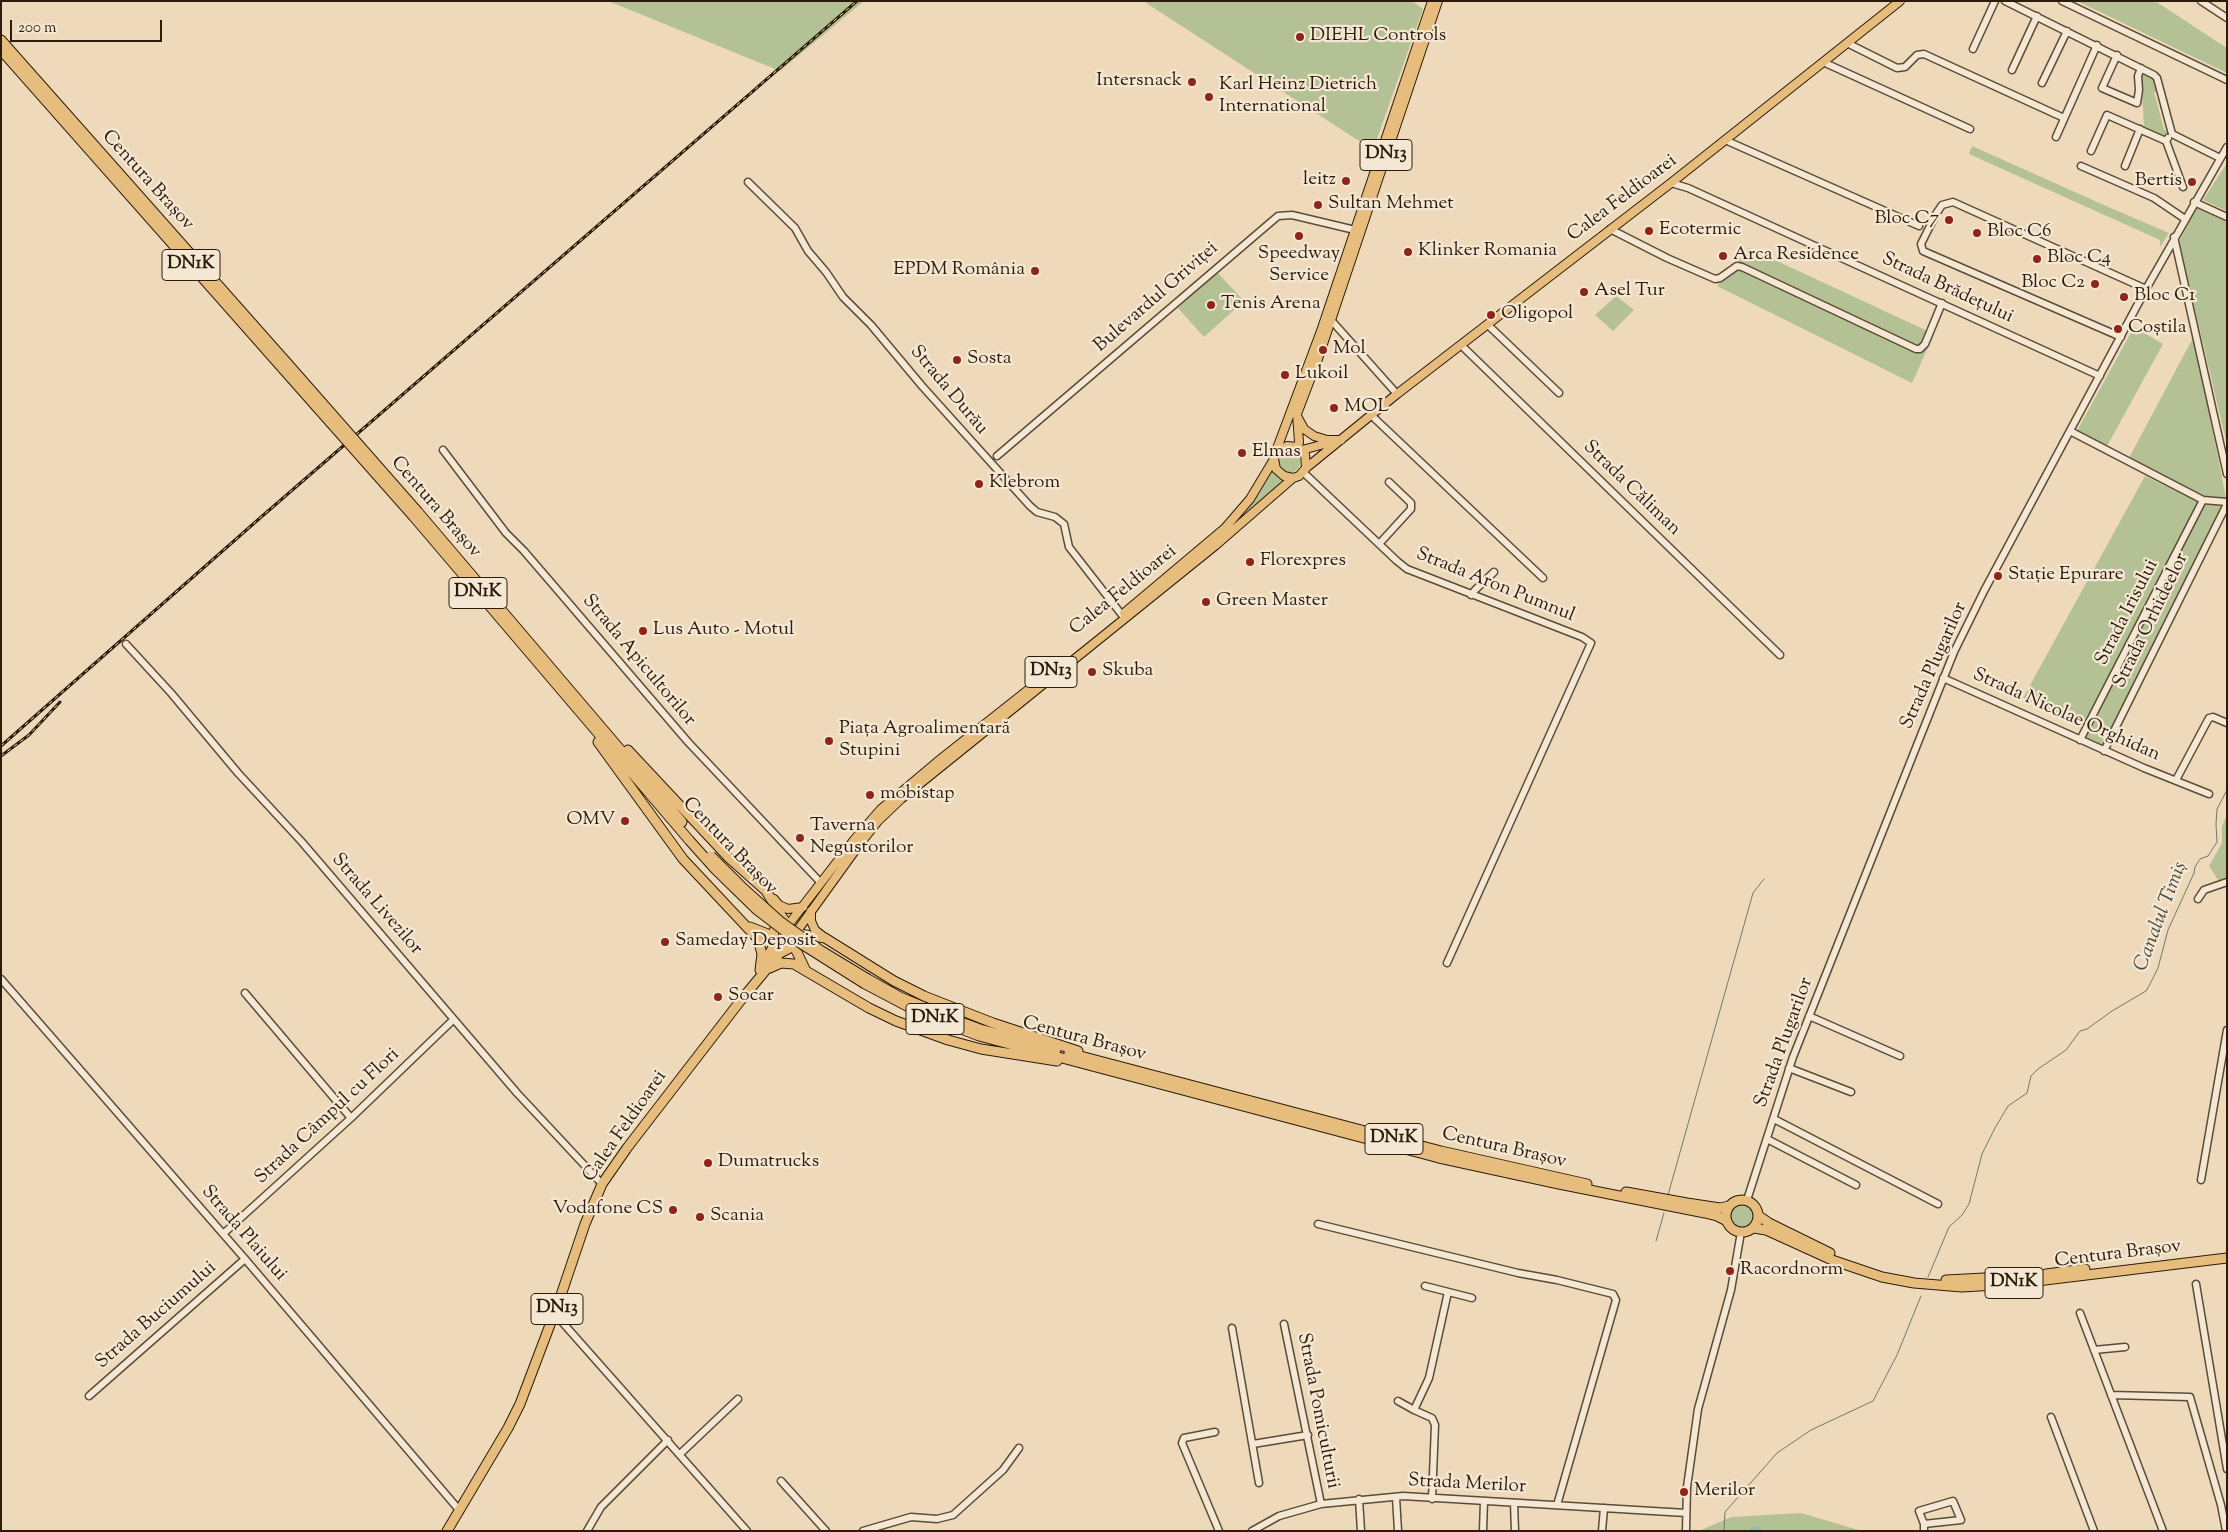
<!DOCTYPE html>
<meta charset="utf-8">
<style>
body{margin:0}
#map{position:relative;width:2228px;height:1532px;overflow:hidden;background:#eedabb;font-family:"Sorts Mill Goudy",serif}
canvas{display:block}
.frame{position:absolute;inset:0;border:2px solid #2c1b0a;pointer-events:none}
.scale{position:absolute;left:10px;top:20px;width:152px;height:22px;box-sizing:border-box;border:2px solid #2c1b0a;border-top:0;padding-left:6px;font-size:15px;line-height:18px;white-space:nowrap;color:#2c1b0a;-webkit-text-stroke:4px #f4e7d3;paint-order:stroke}
</style>
<div id="map">
<canvas width="2228" height="1532"></canvas>
<div class="frame"></div>
<div class="scale">200 m</div>
</div>
<script>
const c = document.querySelector('canvas').getContext('2d');
c.lineJoin = 'round';
function fill(path, color) { c.fillStyle = color; c.fill(path, 'evenodd'); }
const toPath = rows => new Path2D(rows.map(r => 'M' + r).join(''));
function stroke(path, color, width, dash) { c.strokeStyle = color; c.lineWidth = width; c.lineCap = dash ? 'butt' : 'round'; c.setLineDash(dash || []); c.stroke(path); }
function write(font, color, halo, rows, align = 'center') {
  c.font = font + ' "Sorts Mill Goudy",serif'; c.lineWidth = 4.5; c.setLineDash([]); c.textBaseline = 'middle'; c.strokeStyle = halo; c.fillStyle = color; for (const [text, x, y, turn = 0] of rows) {
    c.save(); c.translate(x, y); c.rotate((+turn || 0) * Math.PI / 180); c.textAlign = isNaN(turn) ? turn : align; if (halo) c.strokeText(text, 0, 0); c.fillText(text, 0, 0); c.restore();
  }
}
fill(toPath([
 [608,1,864,1,780,71],
 [1143,1,1412,1,1423,9,1373,150],
 [2077,1,2155,1,2227,48,2227,73],
 [2141,72,2156,79,2159,91,2154,92,2164,129,2166,131,2170,130,2167,135,2154,134,2144,128],
 [1972,146,2106,206,2169,233,2160,247,2160,240,1969,154],
 [2227,163,2227,211,2203,200],
 [2197,207,2227,221,2227,445,2179,242],
 [1749,248,1934,334,1912,383,1717,286],
 [1217,272,1244,301,1204,337,1178,308],
 [1616,296,1634,310,1613,331,1595,315],
 [2134,327,2163,344,2106,448,2077,431],
 [2194,336,2226,498,2205,496,2129,458],
 '1278 462a11 11 0 1 1 22 0a11 11 0 1 1-22 0Z',
 [1272,470,1279,477,1289,480,1240,519,1259,494],
 [2145,476,2199,502,2224,503,2103,746,2084,738,2084,726,2023,698],
 [2227,815,2227,878,2218,880,2209,866,2222,843,2222,826],
 '1731 1216a11 11 0 1 1 22 0a11 11 0 1 1-22 0Z',
 [1801,1513,1862,1531,1699,1531,1731,1517]
]), '#b4c194');
stroke(toPath([
 [1668,1195,1753,893,1764,879],
 [1656,1241,1664,1213],
 [1928,1277,1949,1227,1962,1215,1969,1204,1982,1154,1995,1128,2008,1106,2027,1093,2031,1076,2038,1069,2066,1050,2080,1031,2087,1029,2112,1011,2146,991,2149,986,2158,968,2168,930,2194,873,2195,867,2200,859,2208,856,2217,842,2216,824,2217,809,2227,790],
 [1724,1531,1725,1512,1777,1453,1811,1430,1873,1401,1897,1355,1921,1296]
]), '#6d7a6f', 1);
stroke(toPath([
 [1754,1531,1757,1531]
]), '#99bab3', 9);
const minor = toPath([
 [2005,1,2154,75,2157,78,2172,134,2220,158],
 [2062,1,2227,80],
 [2201,1,2227,18],
 [1847,43,1897,68,1905,67,1917,55,1924,54,2064,118],
 [1973,49,1995,1],
 [2117,55,2102,88,2137,103,2139,90,2138,76,2141,68],
 [1823,62,1970,129],
 [2012,70,2037,16],
 [2042,83,2067,31],
 [2056,137,2097,45],
 [2168,138,2166,141,2183,187],
 [1725,140,1919,226],
 [2091,151,2107,115,2166,141],
 [2081,166,2154,198,2185,219],
 [2125,166,2140,129],
 [748,182,795,228,808,251,826,272,843,297,871,325,922,386,1030,506,1037,512,1055,517,1064,524,1069,547,1122,615],
 [1671,183,1688,188,2100,376],
 [2194,202,2227,217],
 [1610,229,1667,258,1715,279,1720,278,1737,266,1742,267,1916,349,1920,349,1925,344,1942,303],
 [2174,237,2227,474],
 [1331,320,1397,394],
 [1487,324,1559,393],
 [2121,337,1923,251,1921,244,1936,214,1942,205,1953,202,2146,289],
 [1461,345,1780,655],
 [1371,415,1543,578],
 [2070,431,2203,500,2227,502],
 [443,450,506,533,524,551,688,742,821,883],
 [997,456,1278,216,1292,215,1355,230],
 [1303,472,1397,561,1407,569,1582,637,1591,643,1447,963],
 [1379,544,1411,509,1411,503,1389,482],
 [1471,595,1475,590,1494,572],
 [126,644,171,693,238,773,301,841,517,1093,602,1184],
 [1943,678,2144,768,2209,794],
 [2080,740,2203,500],
 [2104,751,2227,504],
 [2176,780,2209,718,2213,717,2227,723],
 [2198,899,2204,890,2227,882],
 [1,979,245,1259,460,1511],
 [245,993,351,1118],
 [1809,1016,1900,1056],
 [1789,1068,1851,1092],
 [1774,1119,1938,1204],
 [1767,1139,1856,1185],
 [2201,1180,2227,1030],
 [1747,1200,1793,1057,1954,652,1984,591,2146,289,2227,147],
 [1318,1224,1518,1273,1557,1280,1613,1294,1616,1300,1557,1505],
 [223,1234,351,1118,453,1020],
 [2196,1284,2227,1469],
 [1425,1286,1472,1298],
 [2080,1313,2163,1531],
 [555,1314,747,1531],
 [1284,1324,1321,1504],
 [1232,1328,1259,1483],
 [2094,1350,2125,1347],
 [2111,1395,2190,1397,2221,1505,2226,1531],
 [89,1396,245,1259],
 [1398,1401,1414,1410],
 [2051,1417,2094,1531],
 [1215,1432,1184,1438,1182,1443,1219,1531],
 [1253,1444,1308,1435],
 [680,1454,738,1399],
 [781,1481,826,1531],
 [1396,1497,1398,1531],
 [1359,1499,1361,1531],
 [1432,1499,1435,1425,1432,1418,1414,1410,1429,1378,1448,1292],
 [1514,1503,1515,1531],
 [587,1531,601,1507,668,1440],
 [863,1531,911,1517,937,1519,953,1515,1003,1470,1019,1448],
 [1252,1531,1279,1516,1321,1504,1403,1496,1686,1513],
 [1483,1531,1484,1501],
 [1602,1531,1604,1508],
 [1686,1531,1687,1487,1698,1409,1731,1290,1741,1232],
 [1924,1531,1924,1524,1919,1511,1953,1501,1961,1520,1924,1524]
]);
const major = toPath([
 [1298,418,1304,429,1314,436,1327,440,1341,440],
 [1298,447,1299,442,1297,414,1318,359,1438,1],
 [1302,450,1332,442],
 [1276,454,1287,446,1298,447,1305,454,1306,468],
 [1293,478,1284,476,1276,469,1274,459,1276,451,1321,331,1432,1],
 [1124,613,1225,528,1250,499,1274,459],
 [774,899,779,905,788,909,803,907],
 [811,911,811,921,815,930,825,938],
 [789,924,854,840,881,809,937,762,1047,675],
 [797,931,859,845,878,821,901,799,1216,545,1293,478,1299,476,1306,468,1397,394,1671,183,1900,1]
]);
const highway = toPath([
 [1,40,288,364],
 [1,50,283,369],
 [418,512,682,822],
 [413,516,689,840],
 [598,742,683,859,758,939,762,954,760,970],
 [628,750,729,858,766,891,786,923],
 [783,924,775,928,773,936,777,946,787,949],
 [750,927,773,936],
 [799,934,825,938,894,981,924,996,993,1023,1078,1051],
 [794,946,805,969],
 [763,966,775,943],
 [770,968,781,963,794,964,869,1008,896,1021,948,1040,981,1049,1057,1061],
 [868,979,900,997,950,1018,980,1029,1056,1050],
 [865,984,920,1013,979,1036,1439,1158,1559,1184,1705,1213,1717,1216,1727,1221],
 [1069,1053,1441,1151,1587,1184],
 [1626,1192,1687,1203,1720,1208,1729,1206],
 '1726 1216a16 16 0 1 1 32 0a16 16 0 1 1-32 0Z',
 [1759,1216,1769,1223,1830,1253],
 [1754,1228,1766,1230,1832,1260,1882,1277,1914,1283,1962,1287,2012,1284,2227,1258],
 [2046,1274,2085,1269],
 [1946,1280,2023,1276],
 [447,1531,508,1428,520,1404,559,1301,585,1224,602,1184,627,1148,741,1000,780,953,794,946,798,939,798,934]
]);
stroke(minor, '#5c4b36', 9);
stroke(major, '#2c1b0a', 10);
stroke(highway, '#2c1b0a', 11);
stroke(minor, '#f4e7d3', 6);
stroke(major, '#e7bd7e', 8);
stroke(highway, '#e7bd7e', 9);
const rail = toPath([
 [1,746,260,518,857,1],
 [1,756,29,735,60,702]
]);
stroke(rail, '#2c1b0a', 3);
stroke(rail, '#f4e7d3', 1, [4]);
const highwayBridge = toPath([
 [288,364,418,512],
 [283,369,413,516],
 [689,840,715,869,757,910,800,943,865,984],
 [711,856,741,886,781,922,820,950,868,979]
]);
stroke(highwayBridge, '#2c1b0a', 11, []);
stroke(highwayBridge, '#e7bd7e', 9);
for (const [x, y, r, color] of [
 [1300,37,5,"#8f2418"],
 [1192,82,5,"#8f2418"],
 [1209,97,5,"#8f2418"],
 [1346,181,5,"#8f2418"],
 [2192,182,5,"#8f2418"],
 [1318,205,5,"#8f2418"],
 [1949,220,5,"#8f2418"],
 [1649,231,5,"#8f2418"],
 [1977,233,5,"#8f2418"],
 [1299,236,5,"#8f2418"],
 [1408,252,5,"#8f2418"],
 [1723,256,5,"#8f2418"],
 [2037,259,5,"#8f2418"],
 [1035,271,5,"#8f2418"],
 [2095,284,5,"#8f2418"],
 [1584,292,5,"#8f2418"],
 [2124,297,5,"#8f2418"],
 [1211,305,5,"#8f2418"],
 [1491,315,5,"#8f2418"],
 [2118,329,5,"#8f2418"],
 [1323,350,5,"#8f2418"],
 [957,360,5,"#8f2418"],
 [1285,375,5,"#8f2418"],
 [1334,408,5,"#8f2418"],
 [1242,453,5,"#8f2418"],
 [979,484,5,"#8f2418"],
 [1250,562,5,"#8f2418"],
 [1998,576,5,"#8f2418"],
 [1206,602,5,"#8f2418"],
 [643,631,5,"#8f2418"],
 [1092,672,5,"#8f2418"],
 [829,741,5,"#8f2418"],
 [870,795,5,"#8f2418"],
 [625,821,5,"#8f2418"],
 [800,838,5,"#8f2418"],
 [665,942,5,"#8f2418"],
 [718,997,5,"#8f2418"],
 [708,1163,5,"#8f2418"],
 [673,1210,5,"#8f2418"],
 [700,1217,5,"#8f2418"],
 [1730,1271,5,"#8f2418"],
 [1684,1492,5,"#8f2418"]
]) { const dot = new Path2D(); dot.arc(x, y, r, 0, 2 * Math.PI); c.fillStyle = color; c.fill(dot); stroke(dot, '#f4e7d3', 2); }
for (const [x, y, w] of [
 [1386,155,52],
 [191,265,58],
 [478,593,58],
 [1051,672,52],
 [935,1019,58],
 [1394,1139,58],
 [2014,1283,58],
 [557,1309,52]
]) { const box = new Path2D(); box.roundRect(x - w / 2, y - 15.5, w, 31, 4); c.fillStyle = '#f4e7d3'; c.fill(box); stroke(box, '#2c1b0a', 1); }
write('bold 18px', '#2c1b0a', null, [
 ["DN13",1386,155],
 ["DN1K",191,265],
 ["DN1K",478,593],
 ["DN13",1051,672],
 ["DN1K",935,1019],
 ["DN1K",1394,1139],
 ["DN1K",2014,1283],
 ["DN13",557,1309]
]);
write('19px', '#2c1b0a', '#f4e7d3', [
 ["DIEHL Controls",1310,37],
 ["Intersnack",1182,82,"right"],
 ["Karl Heinz Dietrich",1219,86],
 ["International",1219,108],
 ["leitz",1336,181,"right"],
 ["Bertis",2182,182,"right"],
 ["Sultan Mehmet",1328,205],
 ["Bloc C7",1939,220,"right"],
 ["Ecotermic",1659,231],
 ["Bloc C6",1987,233],
 ["Klinker Romania",1418,252],
 ["Speedway",1299,255,"center"],
 ["Service",1299,277,"center"],
 ["Arca Residence",1733,256],
 ["Bloc C4",2047,259],
 ["EPDM România",1025,271,"right"],
 ["Bloc C2",2085,284,"right"],
 ["Asel Tur",1594,292],
 ["Bloc C1",2134,297],
 ["Tenis Arena",1221,305],
 ["Oligopol",1501,315],
 ["Coștila",2128,329],
 ["Mol",1333,350],
 ["Sosta",967,360],
 ["Lukoil",1295,375],
 ["MOL",1344,408],
 ["Elmas",1252,453],
 ["Klebrom",989,484],
 ["Florexpres",1260,562],
 ["Stație Epurare",2008,576],
 ["Green Master",1216,602],
 ["Lus Auto - Motul",653,631],
 ["Skuba",1102,672],
 ["Piața Agroalimentară",839,730],
 ["Stupini",839,752],
 ["mobistap",880,795],
 ["OMV",615,821,"right"],
 ["Taverna",810,827],
 ["Negustorilor",810,849],
 ["Sameday Deposit",675,942],
 ["Socar",728,997],
 ["Dumatrucks",718,1163],
 ["Vodafone CS",663,1210,"right"],
 ["Scania",710,1217],
 ["Racordnorm",1740,1271],
 ["Merilor",1694,1492]
], 'left');
write('19px', '#2c1b0a', '#f4e7d3', [
 ["Centura Brașov",147,181,48],
 ["Calea Feldioarei",1623,199,-37],
 ["Strada Brădețului",1947,289,25],
 ["Bulevardul Griviței",1157,298,-41],
 ["Strada Durău",948,391,50],
 ["Strada Căliman",1631,489,44],
 ["Centura Brașov",435,508,49],
 ["Strada Aron Pumnul",1495,586,22],
 ["Calea Feldioarei",1124,591,-39],
 ["Strada Irisului",2128,613,-63],
 ["Strada Orhideelor",2152,621,-64],
 ["Strada Apicultorilor",638,661,50],
 ["Strada Plugarilor",1935,666,-66],
 ["Strada Nicolae Orghidan",2066,716,24],
 ["Centura Brașov",729,847,46],
 ["Strada Livezilor",376,905,49],
 ["Centura Brașov",1084,1040,15],
 ["Strada Plugarilor",1785,1043,-70],
 ["Strada Câmpul cu Flori",328,1117,-43],
 ["Calea Feldioarei",626,1127,-55],
 ["Centura Brașov",1504,1149,13],
 ["Strada Plaiului",243,1234,49],
 ["Centura Brașov",2118,1255,-7],
 ["Strada Buciumului",157,1316,-41],
 ["Strada Pomiculturii",1317,1411,79],
 ["Strada Merilor",1467,1485,3]
]);
write('italic 20px', '#4d4b3d', '#f4e7d3', [
 ["Canalul Timiș",2162,917,-69]
]);
</script>
